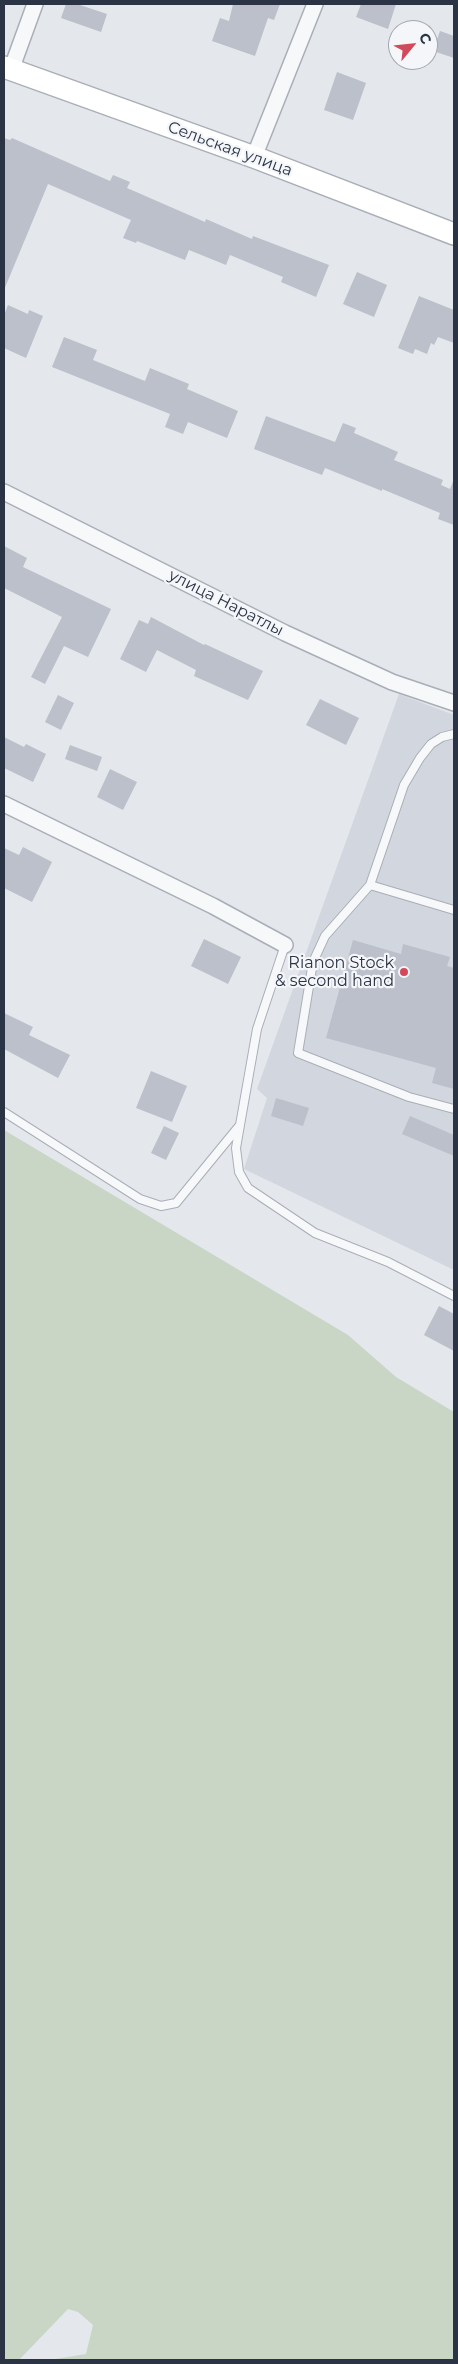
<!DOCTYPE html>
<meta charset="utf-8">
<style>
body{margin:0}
#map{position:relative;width:458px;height:2364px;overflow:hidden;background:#e4e7ec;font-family:Montserrat,sans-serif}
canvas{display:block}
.frame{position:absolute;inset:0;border:5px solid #2b3445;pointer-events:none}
.north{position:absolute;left:388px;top:20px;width:50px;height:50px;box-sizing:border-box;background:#f4f6f9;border:1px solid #a4a8b1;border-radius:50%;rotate:62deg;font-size:14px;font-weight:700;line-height:20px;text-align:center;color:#2b3445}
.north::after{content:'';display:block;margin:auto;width:18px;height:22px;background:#d1495b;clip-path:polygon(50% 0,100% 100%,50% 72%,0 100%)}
</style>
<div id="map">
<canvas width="458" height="2364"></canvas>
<div class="frame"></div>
<div class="north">С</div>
</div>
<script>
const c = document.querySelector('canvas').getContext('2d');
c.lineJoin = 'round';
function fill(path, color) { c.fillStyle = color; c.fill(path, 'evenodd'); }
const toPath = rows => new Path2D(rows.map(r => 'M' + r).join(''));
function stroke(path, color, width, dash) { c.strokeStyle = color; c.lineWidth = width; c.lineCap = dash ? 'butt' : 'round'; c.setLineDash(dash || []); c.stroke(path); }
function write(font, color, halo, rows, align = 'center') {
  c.font = font + ' Montserrat,sans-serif'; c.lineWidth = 4.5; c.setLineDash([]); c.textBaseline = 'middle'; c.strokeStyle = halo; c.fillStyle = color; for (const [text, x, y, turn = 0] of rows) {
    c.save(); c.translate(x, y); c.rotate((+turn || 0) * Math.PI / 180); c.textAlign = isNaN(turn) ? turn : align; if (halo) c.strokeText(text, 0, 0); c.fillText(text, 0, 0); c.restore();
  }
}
fill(toPath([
 [399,694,454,715,454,1270,244,1169,267,1098,257,1089]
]), '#d2d6de');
fill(toPath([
 [4,1130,348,1335,396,1377,454,1412,454,2360,49,2360,86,2354,93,2325,78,2312,68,2309,19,2360,4,2360]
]), '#c9d6c5');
fill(toPath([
 [66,4,77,4,107,14,101,32,61,18],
 [233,4,280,4,274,20,268,18,255,56,212,41,220,18,229,21],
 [361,4,396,4,388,29,356,17],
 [440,31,454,36,454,58,433,51],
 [337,72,366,83,353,120,324,110],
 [4,138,10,140,12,138,110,181,113,175,130,182,127,188,205,222,206,219,252,239,253,236,329,265,316,297,281,282,283,277,230,255,226,265,189,250,185,260,137,241,136,243,123,238,131,220,48,184,4,290],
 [357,272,387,285,374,317,343,304],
 [419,296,454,310,454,343,438,337,434,345,431,343,427,354,415,349,413,354,398,348],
 [8,305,28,314,29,310,43,316,26,358,4,348,4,315],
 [64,337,97,350,93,360,145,381,150,368,189,384,187,389,238,411,227,438,188,422,183,434,165,427,170,414,52,367],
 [266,416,335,442,343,423,356,428,354,433,398,452,394,460,443,480,441,485,450,489,454,479,454,525,438,519,440,513,382,489,382,491,325,468,322,475,254,449],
 [4,546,27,558,23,567,111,609,88,657,64,646,45,684,31,677,62,617,4,588],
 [151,617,204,645,205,644,263,671,248,700,194,676,196,670,157,650,146,672,120,659,139,620,148,624],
 [58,695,74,703,61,730,45,722],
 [320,699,359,718,346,745,306,725],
 [4,737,24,747,26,744,46,754,33,782,4,768],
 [70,745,102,757,97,771,65,759],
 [110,769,137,782,123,810,97,797],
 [23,847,52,862,32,902,4,888,4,848,19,855],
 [204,939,241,957,228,984,191,966],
 [353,940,401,954,403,944,450,957,447,966,454,968,454,1089,432,1083,436,1068,326,1038],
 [4,1013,33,1027,29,1035,70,1055,58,1078,4,1049],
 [151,1071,187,1086,172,1122,136,1108],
 [276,1098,309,1108,303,1126,271,1116],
 [410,1116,454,1135,454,1156,402,1134],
 [164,1126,179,1133,166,1160,151,1153],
 [439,1306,454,1314,454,1351,424,1335]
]), '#bbc0ca');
const service = toPath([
 [454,734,442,737,431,744,420,758,404,785,370,885,325,936,313,962,298,1053,409,1097,454,1109],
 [370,885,454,910],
 [4,1112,140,1199,161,1206,176,1203,240,1125,236,1148,239,1172,248,1188,315,1233,388,1262,454,1296],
 [240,1125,257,1029,285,945]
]);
const minor = toPath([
 [11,70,35,4],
 [254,157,315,4],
 [4,492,285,633,392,682,454,703],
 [4,804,213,906,285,945]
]);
const secondary = toPath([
 [4,67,254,157,454,234]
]);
stroke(service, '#a9aeb7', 10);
stroke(minor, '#a9aeb7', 18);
stroke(secondary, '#a9aeb7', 24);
stroke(service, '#f7f8fa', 8);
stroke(minor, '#f7f8fa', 15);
stroke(secondary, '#fff', 21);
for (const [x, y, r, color] of [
 [404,972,5,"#d1495b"]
]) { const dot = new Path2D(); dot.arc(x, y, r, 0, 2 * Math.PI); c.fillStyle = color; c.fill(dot); stroke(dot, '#f4f6f9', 2); }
write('16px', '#2b3445', '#f4f6f9', [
 ["Сельская улица",230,149,20],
 ["улица Наратлы",226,603,27]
]);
write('16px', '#2b3445', '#f4f6f9', [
 ["Rianon Stock",394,963],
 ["& second hand",394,981]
], 'right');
</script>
